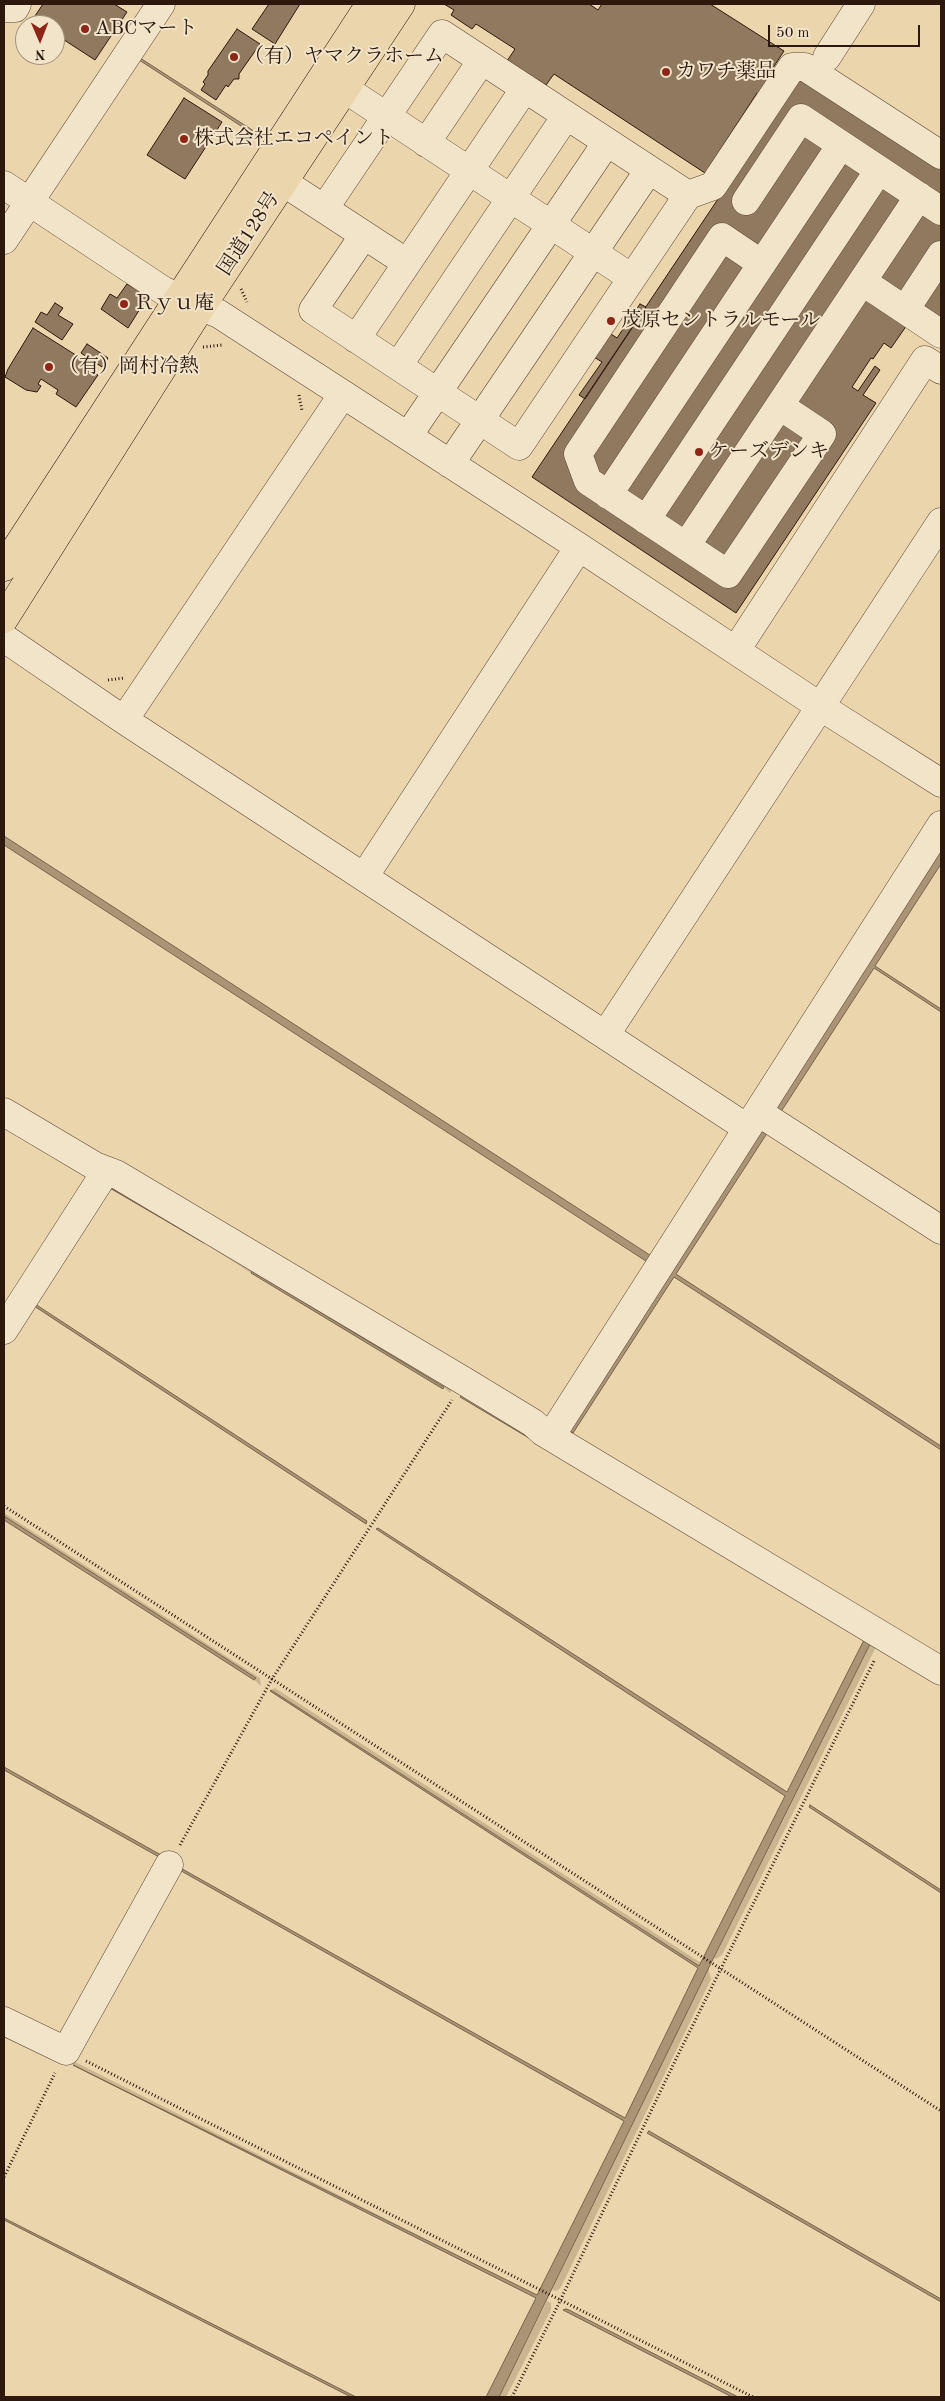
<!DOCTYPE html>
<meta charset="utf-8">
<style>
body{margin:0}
#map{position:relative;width:945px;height:2401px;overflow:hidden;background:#ead5ac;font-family:"Old Standard TT",serif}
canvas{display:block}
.frame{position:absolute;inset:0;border:5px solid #2c180d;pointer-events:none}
.north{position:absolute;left:15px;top:15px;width:50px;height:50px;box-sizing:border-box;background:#f1e4c9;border:1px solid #a2927e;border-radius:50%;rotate:179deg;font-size:14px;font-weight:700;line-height:20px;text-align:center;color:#2c180d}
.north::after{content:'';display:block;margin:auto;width:18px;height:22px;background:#8f2418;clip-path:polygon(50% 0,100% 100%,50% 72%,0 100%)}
.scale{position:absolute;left:768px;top:25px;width:152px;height:22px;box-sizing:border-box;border:2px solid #2c180d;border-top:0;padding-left:6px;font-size:15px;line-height:18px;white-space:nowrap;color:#2c180d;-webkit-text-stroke:4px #f1e4c9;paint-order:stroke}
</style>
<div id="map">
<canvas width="945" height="2401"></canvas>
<div class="frame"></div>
<div class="north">N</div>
<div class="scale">50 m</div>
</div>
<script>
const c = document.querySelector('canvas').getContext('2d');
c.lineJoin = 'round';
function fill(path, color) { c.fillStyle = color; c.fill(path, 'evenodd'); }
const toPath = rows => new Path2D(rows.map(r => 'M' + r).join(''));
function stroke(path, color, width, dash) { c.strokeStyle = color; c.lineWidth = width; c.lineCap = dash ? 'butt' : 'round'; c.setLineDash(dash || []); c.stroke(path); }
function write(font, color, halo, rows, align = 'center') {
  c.font = font + ' "Old Standard TT","Noto Serif JP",serif'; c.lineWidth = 4; c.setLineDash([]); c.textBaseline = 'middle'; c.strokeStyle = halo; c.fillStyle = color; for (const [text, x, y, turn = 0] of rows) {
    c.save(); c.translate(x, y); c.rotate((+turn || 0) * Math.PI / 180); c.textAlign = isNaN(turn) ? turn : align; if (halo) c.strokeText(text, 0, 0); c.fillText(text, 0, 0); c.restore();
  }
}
fill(toPath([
 [110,1183,447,1384,452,1390,450,1393,444,1387,252,1271,251,1273,204,1243,205,1241,107,1185],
 [4,1513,260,1678,261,1686,254,1680,256,1678,4,1516],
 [872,1640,878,1643,722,1955,716,1959,714,1957],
 [275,1688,701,1963,699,1966,271,1690],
 [708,1968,711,1979,561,2287,557,2291,552,2290],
 [75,2062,537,2295,70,2063],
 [547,2301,551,2303,551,2310,506,2397,499,2397]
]), '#cab591');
const water = toPath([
 [137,56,260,135,258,137,136,58,137,56],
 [4,836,656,1259,652,1265,4,845,4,836],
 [941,848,941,864,875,966,941,1009,941,1012,874,968,676,1274,941,1446,941,1450,674,1277,573,1433,567,1429,941,848],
 [106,1185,205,1241,204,1243,108,1187,32,1302,367,1521,366,1524,31,1304,4,1345,4,1342,106,1185],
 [252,1271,444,1387,443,1389,251,1273,252,1271],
 [462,1395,872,1640,714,1957,499,2397,486,2397,536,2298,73,2065,537,2295,624,2121,176,1868,177,1866,625,2118,698,1968,270,1691,271,1690,699,1966,785,1796,376,1529,378,1528,787,1792,865,1638,460,1397,462,1395],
 [4,1516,256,1678,254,1680,4,1520,4,1516],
 [4,1767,161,1855,159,1857,4,1770,4,1767],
 [810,1805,941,1890,941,1893,809,1807,810,1805],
 [649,2131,941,2299,941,2302,647,2133,649,2131],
 [4,2218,301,2369,356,2397,351,2397,4,2220,4,2218],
 [566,2309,569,2310,738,2397,732,2397,563,2310,566,2309]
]);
fill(water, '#a99576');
stroke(water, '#77634c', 1);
const building = toPath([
 [43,4,114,4,127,12,95,60,55,34,55,25,42,25,33,19,43,4],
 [269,4,300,4,275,44,252,29,269,4],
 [444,4,589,4,598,10,602,4,710,4,784,51,767,77,775,83,765,98,757,93,709,167,712,170,708,175,554,74,546,85,507,61,515,49,476,24,472,29,451,15,454,10,444,4],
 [237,29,260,44,239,74,239,79,234,79,228,87,226,85,216,100,201,90,205,84,203,82,208,75,208,71,237,29],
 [803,72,941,165,941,333,907,325,891,348,884,343,873,359,871,358,852,387,858,391,875,366,880,370,863,395,876,403,736,613,532,477,803,72],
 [184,98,222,122,185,179,147,155,184,98],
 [127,284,148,296,128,328,101,309,110,294,117,298,127,284],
 [55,303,63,308,58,315,73,324,62,340,35,322,41,312,47,315,55,303],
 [640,304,646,307,585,399,579,395,602,362,589,354,605,330,617,338,640,304],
 [33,328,90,364,87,370,98,375,76,407,56,394,58,390,41,379,38,384,41,386,37,392,26,390,5,377,8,369,33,328],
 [87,344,108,358,102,367,81,353,87,344]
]);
fill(building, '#8f7a60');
stroke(building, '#2c180d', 1);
const minor = toPath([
 [4,8,15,8,17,4],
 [827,57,861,4],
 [345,89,632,278],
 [426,143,482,60],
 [283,182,407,263],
 [4,185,164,291,219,314,579,547,821,707,941,783],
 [746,201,801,118,941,211],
 [324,209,442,34,688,195],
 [364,235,313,310,519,446,688,195,713,186,792,67,805,67,941,155],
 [4,240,161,4],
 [762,264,722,237,578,454,588,481,728,574,822,434,780,406],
 [863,282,941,334],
 [905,310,941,255],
 [356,339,525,88],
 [398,366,566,116],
 [408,436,607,142],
 [450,464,649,170],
 [608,495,841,145],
 [646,520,879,170],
 [686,546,919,196],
 [4,638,124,720,747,1128],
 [736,650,925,360,941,370],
 [124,720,343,394],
 [364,877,579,547],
 [606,1034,941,522],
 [4,1112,95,1166,116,1174,464,1381,533,1423,543,1432,941,1671],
 [758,1112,941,1230],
 [4,1330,106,1171],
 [551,1436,941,825],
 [4,2021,66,2051,169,1865]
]);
const highway = toPath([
 [4,567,370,4],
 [4,619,201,307,401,4]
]);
stroke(minor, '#5c4735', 29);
stroke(highway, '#2c180d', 29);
stroke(toPath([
 [241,289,247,302],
 [203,347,222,345],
 [299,395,302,411],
 [108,680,124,678],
 [4,1506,941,2111],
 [180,1845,272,1679,452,1400],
 [86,2061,753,2397],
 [4,2177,55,2073],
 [512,2397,560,2301,676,2059,875,1659]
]), '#2c180d', 3, [1, 2.5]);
stroke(minor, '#f1e4c9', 28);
stroke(highway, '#ead5ac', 28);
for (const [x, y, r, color] of [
 [85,29,5,"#8f2418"],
 [234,57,5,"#8f2418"],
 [666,72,5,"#8f2418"],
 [184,139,5,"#8f2418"],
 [124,304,5,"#8f2418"],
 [611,321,5,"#8f2418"],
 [49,367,5,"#8f2418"],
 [699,452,5,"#8f2418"]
]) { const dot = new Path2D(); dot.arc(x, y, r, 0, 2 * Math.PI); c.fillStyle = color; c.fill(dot); stroke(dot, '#f1e4c9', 2); }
write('20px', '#2c180d', '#f1e4c9', [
 ["ABCマート",95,29],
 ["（有）ヤマクラホーム",244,57],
 ["カワチ薬品",676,72],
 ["株式会社エコペイント",194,139],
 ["Ｒｙｕ庵",134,304],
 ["茂原セントラルモール",621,321],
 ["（有）岡村冷熱",59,367],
 ["ケーズデンキ",709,452]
], 'left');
write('20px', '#2c180d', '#f1e4c9', [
 ["国道128号",249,234,-57]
]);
</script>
